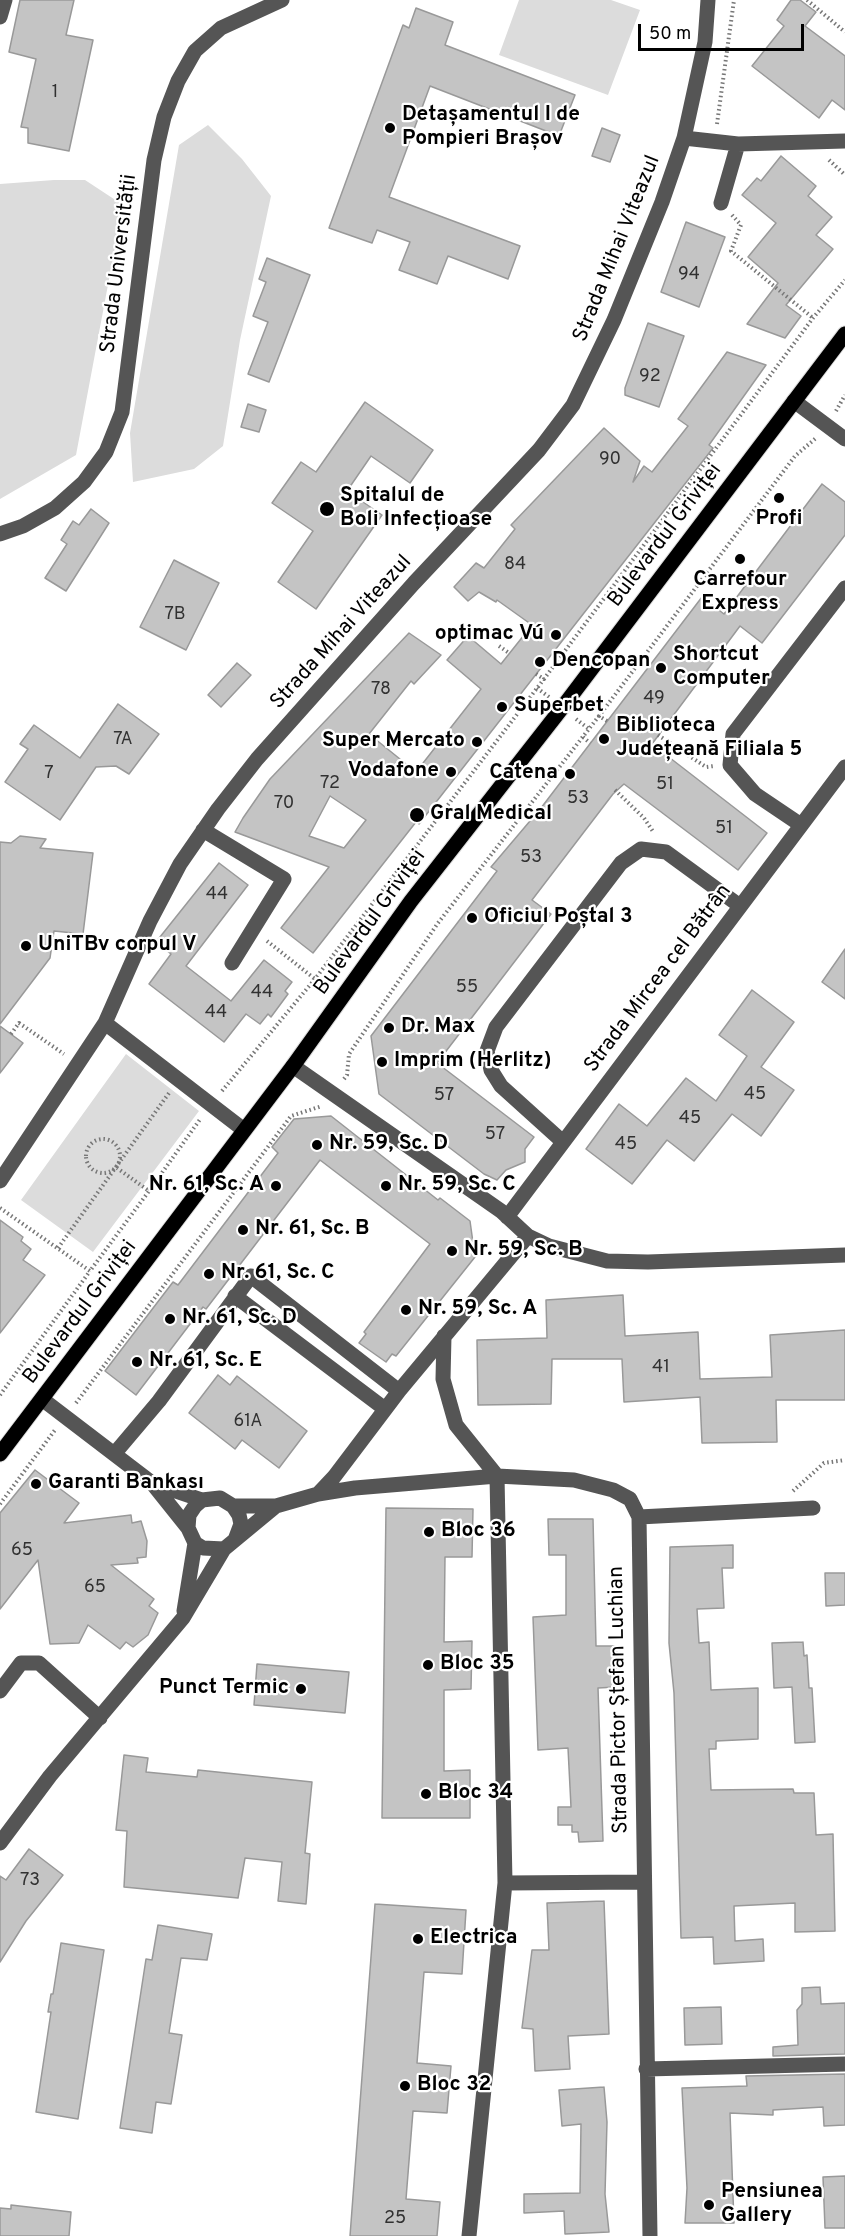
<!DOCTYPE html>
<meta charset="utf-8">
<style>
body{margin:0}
#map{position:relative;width:845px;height:2236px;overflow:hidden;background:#fff;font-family:Overpass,sans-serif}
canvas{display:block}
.scale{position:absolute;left:638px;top:24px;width:166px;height:27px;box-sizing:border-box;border:3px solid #000;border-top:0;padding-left:8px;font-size:18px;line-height:21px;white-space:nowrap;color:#000;-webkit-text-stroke:4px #fff;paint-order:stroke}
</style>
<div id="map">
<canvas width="845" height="2236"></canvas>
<div class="scale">50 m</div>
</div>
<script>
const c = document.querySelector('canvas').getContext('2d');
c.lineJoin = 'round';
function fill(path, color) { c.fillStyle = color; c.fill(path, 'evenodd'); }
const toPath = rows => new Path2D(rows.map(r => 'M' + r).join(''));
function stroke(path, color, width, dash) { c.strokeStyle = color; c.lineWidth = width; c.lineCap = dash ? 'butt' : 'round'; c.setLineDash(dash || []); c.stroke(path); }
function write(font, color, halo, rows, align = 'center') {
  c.font = font + ' Overpass,sans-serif'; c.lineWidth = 4.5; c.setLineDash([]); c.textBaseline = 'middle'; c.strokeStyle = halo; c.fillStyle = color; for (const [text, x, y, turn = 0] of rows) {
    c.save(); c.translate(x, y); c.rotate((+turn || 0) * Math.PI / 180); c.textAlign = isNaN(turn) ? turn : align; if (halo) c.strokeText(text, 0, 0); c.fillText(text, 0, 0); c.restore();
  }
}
fill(toPath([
 [519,0,611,0,640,10,608,95,499,55],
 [208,125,242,159,271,196,240,340,223,446,194,469,133,482,130,433,179,145],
 [54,180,85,180,123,205,76,455,0,499,0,184],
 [126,1054,199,1111,93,1252,21,1200]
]), '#dcdcdc');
const building = toPath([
 [20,0,74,0,66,35,93,40,69,151,28,143,28,128,21,127,36,59,9,52,20,0],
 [791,0,800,0,816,12,805,26,845,56,845,110,832,100,819,118,752,66,784,26,777,20,791,0],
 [416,8,453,22,445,45,575,95,559,136,430,86,389,197,520,246,508,279,448,256,437,284,399,270,410,242,377,230,372,243,329,228,403,25,409,28,416,8],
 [602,128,620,135,610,162,592,156,602,128],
 [781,156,816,186,808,196,832,217,816,235,833,249,786,305,801,316,785,338,747,324,778,283,748,257,776,223,742,195,757,178,761,181,781,156],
 [686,222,725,237,699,307,661,292,686,222],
 [267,258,310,275,269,382,248,374,268,322,253,316,266,282,259,279,267,258],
 [648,323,684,336,659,407,625,395,625,388,648,323],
 [727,352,766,365,709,445,713,448,426,815,419,824,416,822,313,953,281,928,329,867,235,832,243,818,270,779,409,633,441,655,414,684,411,681,369,734,416,772,481,689,447,660,468,636,501,664,532,625,497,600,496,602,479,592,468,601,454,587,476,563,484,568,515,529,511,525,604,428,640,461,633,482,644,466,652,472,688,426,678,419,727,352],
 [330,796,366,820,344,848,309,836,330,796],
 [365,402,433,450,410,483,371,456,347,491,382,515,316,609,278,582,313,531,272,503,301,462,316,472,365,402],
 [248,404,266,410,259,432,241,427,248,404],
 [822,484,845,502,845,535,762,643,740,626,652,744,767,833,738,870,624,784,613,794,532,900,551,914,437,1063,534,1137,525,1149,525,1162,506,1170,497,1180,484,1174,379,1094,371,1036,497,871,491,867,541,808,702,597,724,614,822,484],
 [91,509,109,523,66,591,45,578,67,544,61,540,73,521,79,525,91,509],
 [174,560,219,583,186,650,140,627,174,560],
 [237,663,251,675,221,707,208,695,237,663],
 [118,704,159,734,129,774,116,766,96,767,60,820,5,782,28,749,20,744,34,725,80,758,118,704],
 [20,836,46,839,40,848,93,853,83,934,54,931,50,958,0,1024,0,842,11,843,20,836],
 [219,863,248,885,186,966,231,1001,264,960,292,982,285,991,288,994,271,1017,268,1014,260,1024,246,1014,224,1042,149,984,171,954,156,942,219,863],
 [845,949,845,999,822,982,845,949],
 [752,990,794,1022,761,1067,794,1090,761,1136,732,1114,694,1161,667,1140,632,1184,586,1149,619,1104,647,1126,686,1078,716,1101,747,1056,719,1035,752,990],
 [0,1026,23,1043,0,1073,0,1026],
 [331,1116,438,1200,440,1198,470,1221,475,1257,396,1356,392,1354,386,1362,359,1343,366,1334,364,1332,430,1244,320,1160,206,1309,203,1307,136,1395,105,1371,173,1282,178,1285,278,1153,272,1147,294,1119,331,1116],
 [0,1220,23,1237,21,1241,31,1249,23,1260,45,1275,0,1333,0,1220],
 [623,1295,625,1336,698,1332,700,1379,772,1377,770,1335,845,1330,845,1400,776,1400,777,1442,702,1443,700,1397,624,1402,622,1359,552,1359,551,1404,478,1405,477,1340,547,1338,546,1300,623,1295],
 [218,1375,230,1385,237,1376,307,1431,279,1468,242,1440,235,1449,189,1413,218,1375],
 [35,1470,79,1503,64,1523,131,1515,132,1523,141,1521,147,1541,146,1557,137,1558,138,1563,111,1565,154,1599,149,1606,158,1613,148,1635,133,1647,126,1642,120,1649,88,1625,79,1643,50,1644,38,1560,0,1609,0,1513,35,1470],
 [386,1508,473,1509,472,1557,445,1557,444,1642,472,1641,471,1689,444,1690,444,1771,470,1770,470,1818,382,1818,386,1508],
 [548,1519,593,1519,596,1646,617,1646,616,1687,598,1688,603,1841,579,1842,578,1832,572,1832,572,1825,558,1825,558,1807,571,1807,568,1748,538,1750,533,1617,566,1615,566,1555,549,1555,548,1519],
 [733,1545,733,1568,722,1568,724,1608,697,1609,699,1643,709,1642,711,1690,758,1688,758,1739,716,1741,716,1749,709,1749,711,1790,793,1789,794,1793,814,1793,816,1835,833,1834,835,1931,795,1932,795,1903,734,1906,735,1941,763,1939,764,1961,714,1964,713,1937,681,1938,674,1693,669,1643,670,1547,733,1545],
 [825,1573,845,1573,845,1605,826,1606,825,1573],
 [803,1642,804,1656,807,1655,809,1688,812,1688,815,1742,795,1743,792,1687,774,1688,772,1643,803,1642],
 [257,1664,349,1672,345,1713,254,1705,257,1664],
 [124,1755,148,1758,146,1772,197,1777,198,1770,312,1782,305,1853,310,1854,306,1904,278,1901,282,1862,245,1858,238,1898,124,1887,127,1831,116,1830,124,1755],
 [29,1849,63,1875,26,1921,0,1962,0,1876,6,1880,29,1849],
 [604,1901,609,2034,568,2036,570,2069,535,2071,533,2029,522,2028,532,1950,549,1950,547,1903,604,1901],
 [375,1904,466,1910,462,1974,424,1972,417,2063,451,2066,447,2113,413,2111,406,2199,440,2202,437,2236,350,2236,375,1904],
 [158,1925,212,1934,207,1960,181,1958,169,2033,182,2035,171,2104,156,2102,152,2133,120,2128,146,1959,152,1960,158,1925],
 [61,1943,104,1950,78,2119,36,2112,51,2012,48,2012,51,1994,53,1994,61,1943],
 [820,1987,821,2004,845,2003,845,2054,773,2056,773,2047,798,2045,797,2010,802,2004,802,1988,820,1987],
 [721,2007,722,2044,685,2045,684,2008,721,2007],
 [845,2074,845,2125,824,2126,823,2107,773,2110,773,2115,730,2113,734,2223,685,2223,687,2188,682,2088,747,2086,746,2076,845,2074],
 [604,2087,607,2122,605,2194,609,2232,565,2234,564,2211,524,2213,524,2194,580,2193,581,2124,562,2126,559,2090,604,2087],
 [845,2176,845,2228,825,2228,823,2177,845,2176],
 [11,2205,71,2212,69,2236,0,2236,0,2208,11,2209,11,2205]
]);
fill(building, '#c4c4c4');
stroke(building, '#999', 1.5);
const major = toPath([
 [0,1454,293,1066,411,901,562,708,845,334]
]);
stroke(major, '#dbdbdb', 17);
stroke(toPath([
 [807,0,845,32],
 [717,124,734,0],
 [829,160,845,175],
 [732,215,741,225,731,251,813,318],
 [836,411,845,395],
 [499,646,509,653],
 [536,674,544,679,813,318,845,280],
 [537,688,549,697],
 [576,719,589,729],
 [607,721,599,716,795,456,816,438],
 [658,735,706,767,714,766],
 [583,737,590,743],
 [615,790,644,818,654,833],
 [267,941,315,979],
 [11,1034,19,1023,64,1054],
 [344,1079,347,1075,349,1054,438,923,599,716],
 [222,1091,315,979,544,679],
 '86 1156a17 17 0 1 1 34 0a17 17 0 1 1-34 0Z',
 [149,1191,201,1118],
 [0,1208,90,1271,149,1191,117,1168],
 [58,1248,169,1093],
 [0,1395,90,1271],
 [76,1403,291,1116,322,1106],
 [793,1491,824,1463,845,1460],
 [0,1504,55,1430]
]), '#777', 4, [1.5, 3]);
stroke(toPath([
 [0,17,5,0],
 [684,138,738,144,721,203],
 [738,144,845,141],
 [794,401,845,439],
 [0,534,23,526,55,508,84,482,106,452,122,412,154,160,164,117,178,81,195,51,221,28,282,0],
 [801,825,755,794,730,765,733,734,845,588],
 [203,830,284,879,232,963],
 [105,1023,244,1130],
 [293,1066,501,1211,528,1236,549,1246,607,1261,648,1262,845,1255],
 [563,1142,501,1086,491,1070,487,1051,496,1027,621,863,641,849,666,852,740,906],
 [0,1181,105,1023,150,921,180,864,218,809,257,759,414,583,539,450,573,405,614,320,662,202,684,138,705,42,708,0],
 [507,1217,845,767],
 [235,1296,385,1409],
 [444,1336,443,1379,456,1425,497,1476,505,1883,469,2236],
 [42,1399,152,1483,188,1528,195,1543,203,1548,224,1549,276,1506],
 [115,1453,159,1401,251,1276,399,1391],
 [152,1483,202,1500],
 [318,1494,334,1477,399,1391,528,1236],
 [233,1506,276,1506,318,1494,355,1488,497,1476,574,1480,613,1490,630,1499,639,1517,650,2236],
 [639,1517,813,1508],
 [188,1528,189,1515,195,1506,202,1500,220,1498,233,1506,239,1515,241,1524,235,1540],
 [184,1611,195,1543],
 [0,1691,21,1663,39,1663,100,1718],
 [0,1843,50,1776,183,1618,224,1549],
 [505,1883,643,1882],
 [646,2069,845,2064]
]), '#555', 15);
stroke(major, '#000', 15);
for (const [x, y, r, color] of [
 [390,128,6,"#000"],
 [779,498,6,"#000"],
 [327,509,8,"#000"],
 [740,559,6,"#000"],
 [556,635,6,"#000"],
 [540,662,6,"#000"],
 [661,668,6,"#000"],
 [502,707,6,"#000"],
 [604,739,6,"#000"],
 [477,742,6,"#000"],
 [451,772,6,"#000"],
 [570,774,6,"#000"],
 [417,815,8,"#000"],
 [472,918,6,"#000"],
 [26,946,6,"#000"],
 [389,1028,6,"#000"],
 [382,1062,6,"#000"],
 [317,1145,6,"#000"],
 [276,1186,6,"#000"],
 [386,1186,6,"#000"],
 [243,1230,6,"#000"],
 [452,1251,6,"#000"],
 [209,1274,6,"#000"],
 [406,1310,6,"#000"],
 [170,1319,6,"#000"],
 [137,1362,6,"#000"],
 [36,1484,6,"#000"],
 [429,1532,6,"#000"],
 [428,1665,6,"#000"],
 [301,1689,6,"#000"],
 [426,1794,6,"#000"],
 [418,1939,6,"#000"],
 [405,2086,6,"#000"],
 [709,2205,6,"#000"]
]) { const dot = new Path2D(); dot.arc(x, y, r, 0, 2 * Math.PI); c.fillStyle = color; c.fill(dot); stroke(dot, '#fff', 2); }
write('18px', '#313131', null, [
 ["1",55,93],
 ["94",689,275],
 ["92",650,377],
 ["90",610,460],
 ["84",515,565],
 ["7B",175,615],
 ["78",381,690],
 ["49",654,699],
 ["7A",123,740],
 ["7",49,774],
 ["72",330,784],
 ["51",665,785],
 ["53",578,799],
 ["70",284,804],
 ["51",724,829],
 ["53",531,858],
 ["44",217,895],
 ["55",467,988],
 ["44",262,993],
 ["44",216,1013],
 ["45",755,1095],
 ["57",444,1096],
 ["45",690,1119],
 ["57",495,1135],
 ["45",626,1145],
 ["41",661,1368],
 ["61A",248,1422],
 ["65",22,1551],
 ["65",95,1588],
 ["73",30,1881],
 ["25",395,2219]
]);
write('bold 21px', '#000', '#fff', [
 ["Detașamentul I de",402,116],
 ["Pompieri Brașov",402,140],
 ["Spitalul de",340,497],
 ["Boli Infecțioase",340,521],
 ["Profi",779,520,"center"],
 ["Carrefour",740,581,"center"],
 ["Express",740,605,"center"],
 ["optimac Vú",544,635,"right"],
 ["Shortcut",673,656],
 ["Computer",673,680],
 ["Dencopan",552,662],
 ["Superbet",514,707],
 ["Biblioteca",616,727],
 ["Județeană Filiala 5",616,751],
 ["Super Mercato",465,742,"right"],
 ["Vodafone",439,772,"right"],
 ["Catena",558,774,"right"],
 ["Gral Medical",430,815],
 ["Oficiul Poștal 3",484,918],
 ["UniTBv corpul V",38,946],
 ["Dr. Max",401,1028],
 ["Imprim (Herlitz)",394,1062],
 ["Nr. 59, Sc. D",329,1145],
 ["Nr. 61, Sc. A",264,1186,"right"],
 ["Nr. 59, Sc. C",398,1186],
 ["Nr. 61, Sc. B",255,1230],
 ["Nr. 59, Sc. B",464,1251],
 ["Nr. 61, Sc. C",221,1274],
 ["Nr. 59, Sc. A",418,1310],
 ["Nr. 61, Sc. D",182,1319],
 ["Nr. 61, Sc. E",149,1362],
 ["Garanti Bankası",48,1484],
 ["Bloc 36",441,1532],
 ["Bloc 35",440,1665],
 ["Punct Termic",289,1689,"right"],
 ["Bloc 34",438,1794],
 ["Electrica",430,1939],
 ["Bloc 32",417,2086],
 ["Pensiunea",721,2193],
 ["Gallery",721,2217]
], 'left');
write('21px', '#000', '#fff', [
 ["Strada Mihai Viteazul",618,249,-68],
 ["Strada Universității",120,264,-83],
 ["Bulevardul Griviței",666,536,-53],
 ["Strada Mihai Viteazul",342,633,-48],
 ["Bulevardul Griviței",371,923,-54],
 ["Strada Mircea cel Bătrân",659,979,-53],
 ["Bulevardul Griviței",81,1313,-53],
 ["Strada Pictor Ștefan Luchian",620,1700,-91]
]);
</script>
